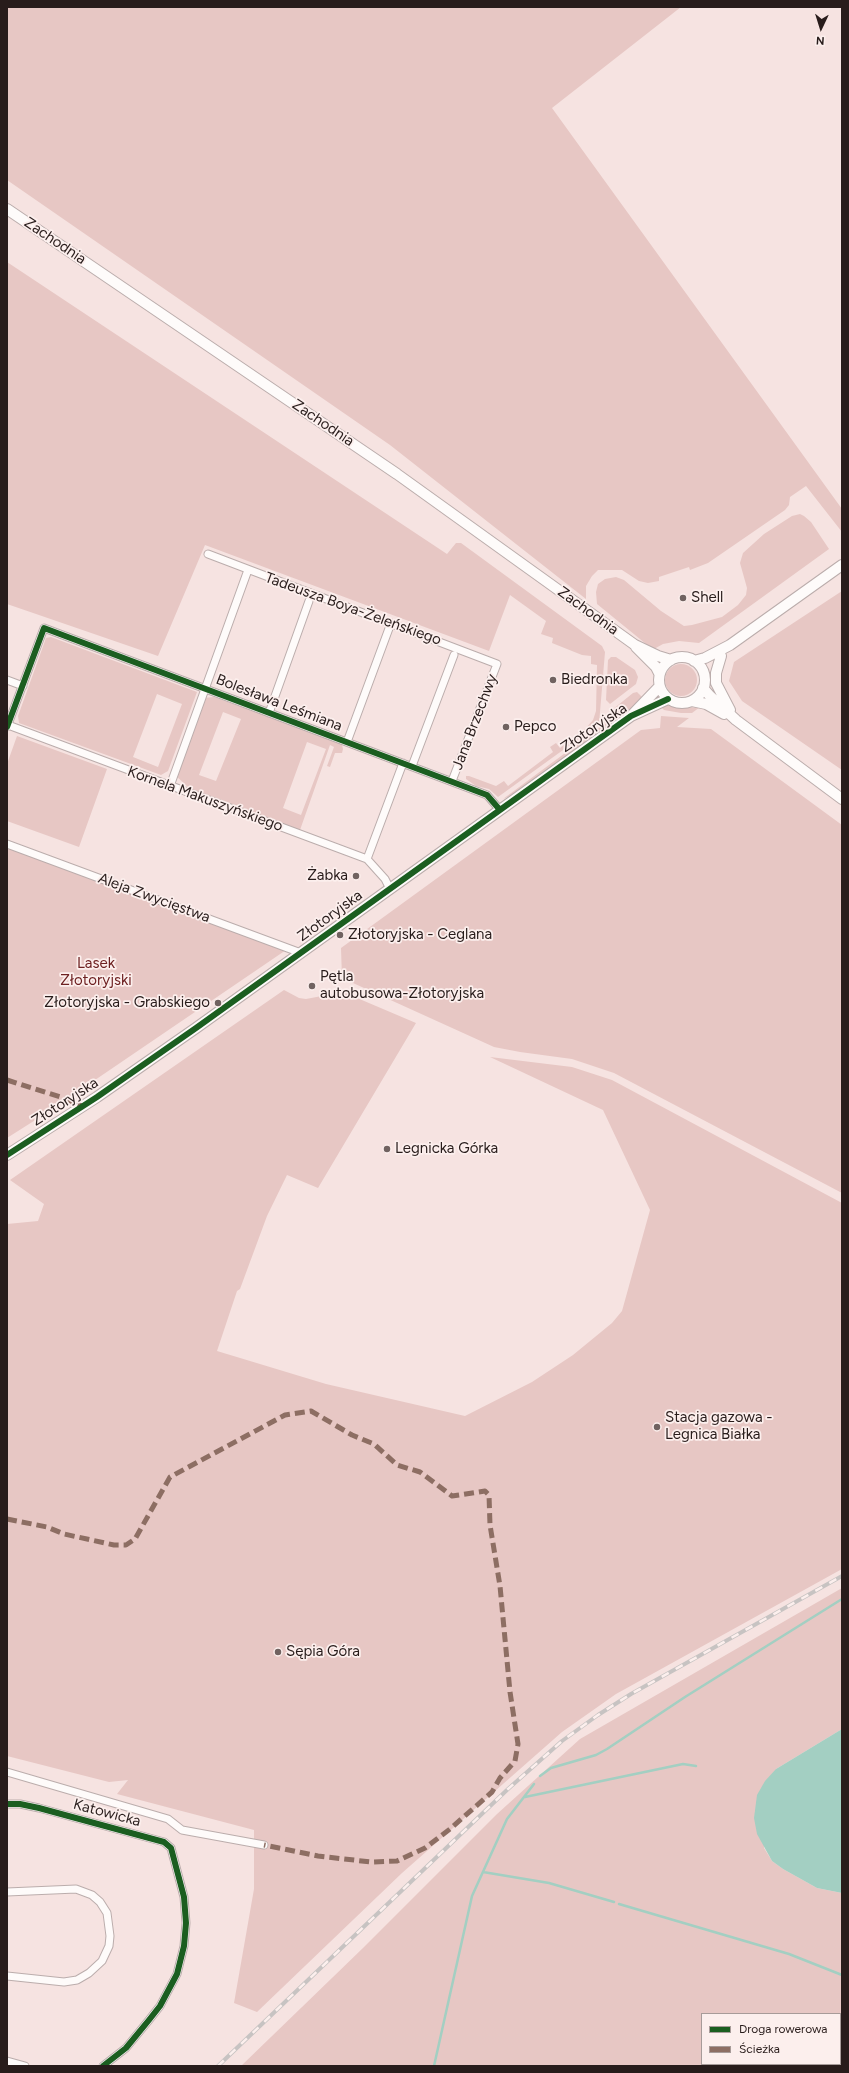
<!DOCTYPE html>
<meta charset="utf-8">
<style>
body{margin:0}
#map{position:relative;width:849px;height:2073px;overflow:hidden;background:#f6e3e1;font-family:Figtree,sans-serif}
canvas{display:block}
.frame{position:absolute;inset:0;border:8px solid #281c1b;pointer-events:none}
.legend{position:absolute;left:701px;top:2013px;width:140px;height:52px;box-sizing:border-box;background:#fcefed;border:1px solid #a79b99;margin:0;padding:5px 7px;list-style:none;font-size:12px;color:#281c1b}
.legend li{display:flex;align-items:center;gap:8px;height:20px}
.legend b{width:20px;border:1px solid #a79b99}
.north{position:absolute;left:801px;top:8px;width:40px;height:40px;-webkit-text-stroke:3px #fcefed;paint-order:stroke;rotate:184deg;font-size:11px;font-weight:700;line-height:16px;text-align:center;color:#281c1b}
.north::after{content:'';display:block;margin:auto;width:14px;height:18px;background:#281c1b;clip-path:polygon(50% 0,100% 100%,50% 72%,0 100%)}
</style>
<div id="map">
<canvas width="849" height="2073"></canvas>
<div class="frame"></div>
<ul class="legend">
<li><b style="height:5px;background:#1b5e20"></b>Droga rowerowa</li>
<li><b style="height:5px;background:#8d6e63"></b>Ścieżka</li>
</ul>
<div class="north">N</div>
</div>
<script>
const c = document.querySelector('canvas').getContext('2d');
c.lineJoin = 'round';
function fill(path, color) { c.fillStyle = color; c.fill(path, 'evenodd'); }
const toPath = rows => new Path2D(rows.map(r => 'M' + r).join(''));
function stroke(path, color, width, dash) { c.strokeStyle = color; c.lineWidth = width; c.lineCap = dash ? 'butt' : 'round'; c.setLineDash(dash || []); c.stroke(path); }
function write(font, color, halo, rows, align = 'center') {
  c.font = font + ' Figtree,sans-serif'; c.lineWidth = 3.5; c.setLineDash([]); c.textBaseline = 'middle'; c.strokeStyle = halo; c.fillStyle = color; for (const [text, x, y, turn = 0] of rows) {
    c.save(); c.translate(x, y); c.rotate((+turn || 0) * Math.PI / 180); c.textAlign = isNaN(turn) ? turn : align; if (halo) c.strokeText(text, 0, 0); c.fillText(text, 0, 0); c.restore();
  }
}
fill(toPath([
 [7,7,681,7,552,108,842,509,842,532,806,486,790,497,789,505,785,510,708,563,690,570,689,567,659,577,659,581,648,583,639,581,622,570,598,570,592,576,586,586,586,599,390,445,7,180],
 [7,262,447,554,456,543,461,543,602,646,605,652,599,724,498,797,489,789,476,786,466,779,466,776,469,776,496,786,504,781,508,786,553,752,550,747,556,743,560,748,586,728,593,720,596,711,597,665,591,664,591,656,582,655,552,643,553,638,541,634,546,621,510,595,489,651,205,545,158,656,7,604],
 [800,514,804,516,811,522,829,549,699,643,679,641,663,644,654,649,651,648,597,604,596,592,598,584,605,579,616,577,624,580,661,611,684,626,692,625,722,617,738,605,746,595,747,588,740,563,743,553,764,534,792,516],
 [842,591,842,770,742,701,729,681,734,662],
 [51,637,197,692,168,771,161,775,19,723,18,716,46,638],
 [157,694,182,704,158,767,133,757],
 [611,657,616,657,635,670,638,677,636,684,610,704,606,700,608,660],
 '665 680a16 16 0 1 1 32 0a16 16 0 1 1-32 0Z',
 [637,692,643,698,611,725,510,796,503,799,599,728,607,714,633,693],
 [214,697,340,743,342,745,343,749,342,753,335,753,330,767,327,766,334,747,330,745,300,830,189,788,175,775,203,698],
 [223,712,241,719,216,781,199,775],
 [307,742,326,749,301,815,283,808],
 [666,704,681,708,700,707,692,713,681,713,664,710,659,705],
 [661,716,689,718,677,727,711,729,842,825,842,1193,614,1073,572,1059,520,1052,494,1047,342,978,341,948,641,730,660,728],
 [17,736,107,769,79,847,7,821,7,764],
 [7,842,289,948,48,1112,7,1138],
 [284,990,299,998,306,999,343,992,416,1023,318,1188,287,1175,267,1216,240,1289,237,1291,217,1351,326,1384,465,1416,532,1382,573,1355,612,1323,622,1311,650,1210,603,1110,490,1057,572,1067,612,1080,842,1203,842,1569,616,1694,562,1732,402,1873,257,2012,234,2003,254,1889,254,1830,117,1794,128,1780,109,1782,7,1756,7,1224,38,1221,44,1204,10,1180],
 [842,1588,842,1729,776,1769,764,1848,772,1861,783,1869,817,1888,842,1893,842,2066,241,2066,363,1948,497,1814,580,1739],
 [702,2014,840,2014,840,2064,702,2064]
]), '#e7c7c4');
fill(toPath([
 [842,1729,842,1893,817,1888,783,1869,772,1861,757,1834,754,1818,757,1795,765,1781,776,1769]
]), '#a3cfc2');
stroke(toPath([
 [540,1776,551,1768,596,1755,607,1749,685,1697,842,1599],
 [525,1797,683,1764,696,1766],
 [483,1872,549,1883,614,1902],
 [619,1904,789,1954,842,1975],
 [434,2066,472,1896,507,1819,534,1784]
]), '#a3cfc2', 2.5);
const street = toPath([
 [208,554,497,664,452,781],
 [7,680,23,686],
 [269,713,309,601],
 [8,725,367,859,385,879,390,889],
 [7,727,44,628,487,795,500,810],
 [347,742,391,623],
 [412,766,454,655],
 [170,786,248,570],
 [7,844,301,953],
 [367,859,403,763],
 [7,1772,168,1819,182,1830,264,1845],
 [7,1804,20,1804,39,1808,164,1842,171,1848,184,1897,186,1923,184,1946,177,1974,160,2006,149,2020,126,2048,103,2066],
 [7,1892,76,1889,92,1895,100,1902,107,1913,110,1936,109,1946,102,1961,89,1973,77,1980,64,1982,7,1976],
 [7,2061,25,2066]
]);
const secondary = toPath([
 [7,209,397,474,635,645,658,656,671,660],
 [636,647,656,667,659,673],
 [721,656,716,673,716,683,730,710],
 '659 680a23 23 0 1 1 46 0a23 23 0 1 1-46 0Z',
 [694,661,705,658,730,645,842,565],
 [703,688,710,696,736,720,842,799],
 [692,701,706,704,724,714],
 [633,714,659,687],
 [7,1155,97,1097,196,1028,631,716,668,699]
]);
stroke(street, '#bbadac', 9);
stroke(secondary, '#bbadac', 12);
stroke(street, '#fefbfa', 7);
stroke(secondary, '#fefbfa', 10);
const rail = toPath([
 [218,2066,508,1789,562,1741,598,1715,631,1694,842,1576]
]);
stroke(rail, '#c7c3c2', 4);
stroke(rail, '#fcefed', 2.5, [8]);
stroke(toPath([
 [7,1080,64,1098,82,1106],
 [7,1519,47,1527,64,1534,114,1545,126,1545,135,1539,170,1477,285,1415,311,1411,352,1435,374,1444,397,1465,420,1472,452,1496,485,1491,489,1495,490,1525,500,1586,510,1692,518,1744,515,1761,500,1778,492,1792,450,1829,425,1848,397,1861,371,1862,318,1856,264,1845]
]), '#8d6e63', 5, [10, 5]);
stroke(toPath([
 [7,727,44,628,487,795,500,810],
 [7,1155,97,1097,196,1028,631,716,668,699],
 [7,1804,20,1804,39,1808,164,1842,171,1848,184,1897,186,1923,184,1946,177,1974,160,2006,149,2020,126,2048,103,2066]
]), '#1b5e20', 6);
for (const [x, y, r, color] of [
 [683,598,4,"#706260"],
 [553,680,4,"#706260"],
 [506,727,4,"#706260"],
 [356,876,4,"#706260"],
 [340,935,4,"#706260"],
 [312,986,4,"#706260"],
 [218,1003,4,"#706260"],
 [387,1149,4,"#706260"],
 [657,1427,4,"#706260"],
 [278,1652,4,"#706260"]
]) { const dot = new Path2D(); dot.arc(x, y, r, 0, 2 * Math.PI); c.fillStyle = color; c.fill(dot); stroke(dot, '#fcefed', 1.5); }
write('15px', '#281c1b', '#fcefed', [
 ["Zachodnia",55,241,34],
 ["Zachodnia",323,423,34],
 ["Tadeusza Boya-Żeleńskiego",353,609,20],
 ["Zachodnia",588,611,36],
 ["Bolesława Leśmiana",279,703,21],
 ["Jana Brzechwy",475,722,-69],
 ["Złotoryjska",594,728,-34],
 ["Kornela Makuszyńskiego",205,799,20],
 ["Aleja Zwycięstwa",154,898,20],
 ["Złotoryjska",330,916,-36],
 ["Złotoryjska",65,1102,-33],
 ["Katowicka",107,1813,15]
]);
write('15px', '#281c1b', '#fcefed', [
 ["Shell",691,598],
 ["Biedronka",561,680],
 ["Pepco",514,727],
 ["Żabka",348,876,"right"],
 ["Złotoryjska - Ceglana",348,935],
 ["Pętla",320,977],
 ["autobusowa-Złotoryjska",320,994],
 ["Złotoryjska - Grabskiego",210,1003,"right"],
 ["Legnicka Górka",395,1149],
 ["Stacja gazowa -",665,1418],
 ["Legnica Białka",665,1435],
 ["Sępia Góra",286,1652]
], 'left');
write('15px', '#6e2122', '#fcefed', [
 ["Lasek",96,964],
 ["Złotoryjski",96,981]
]);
</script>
